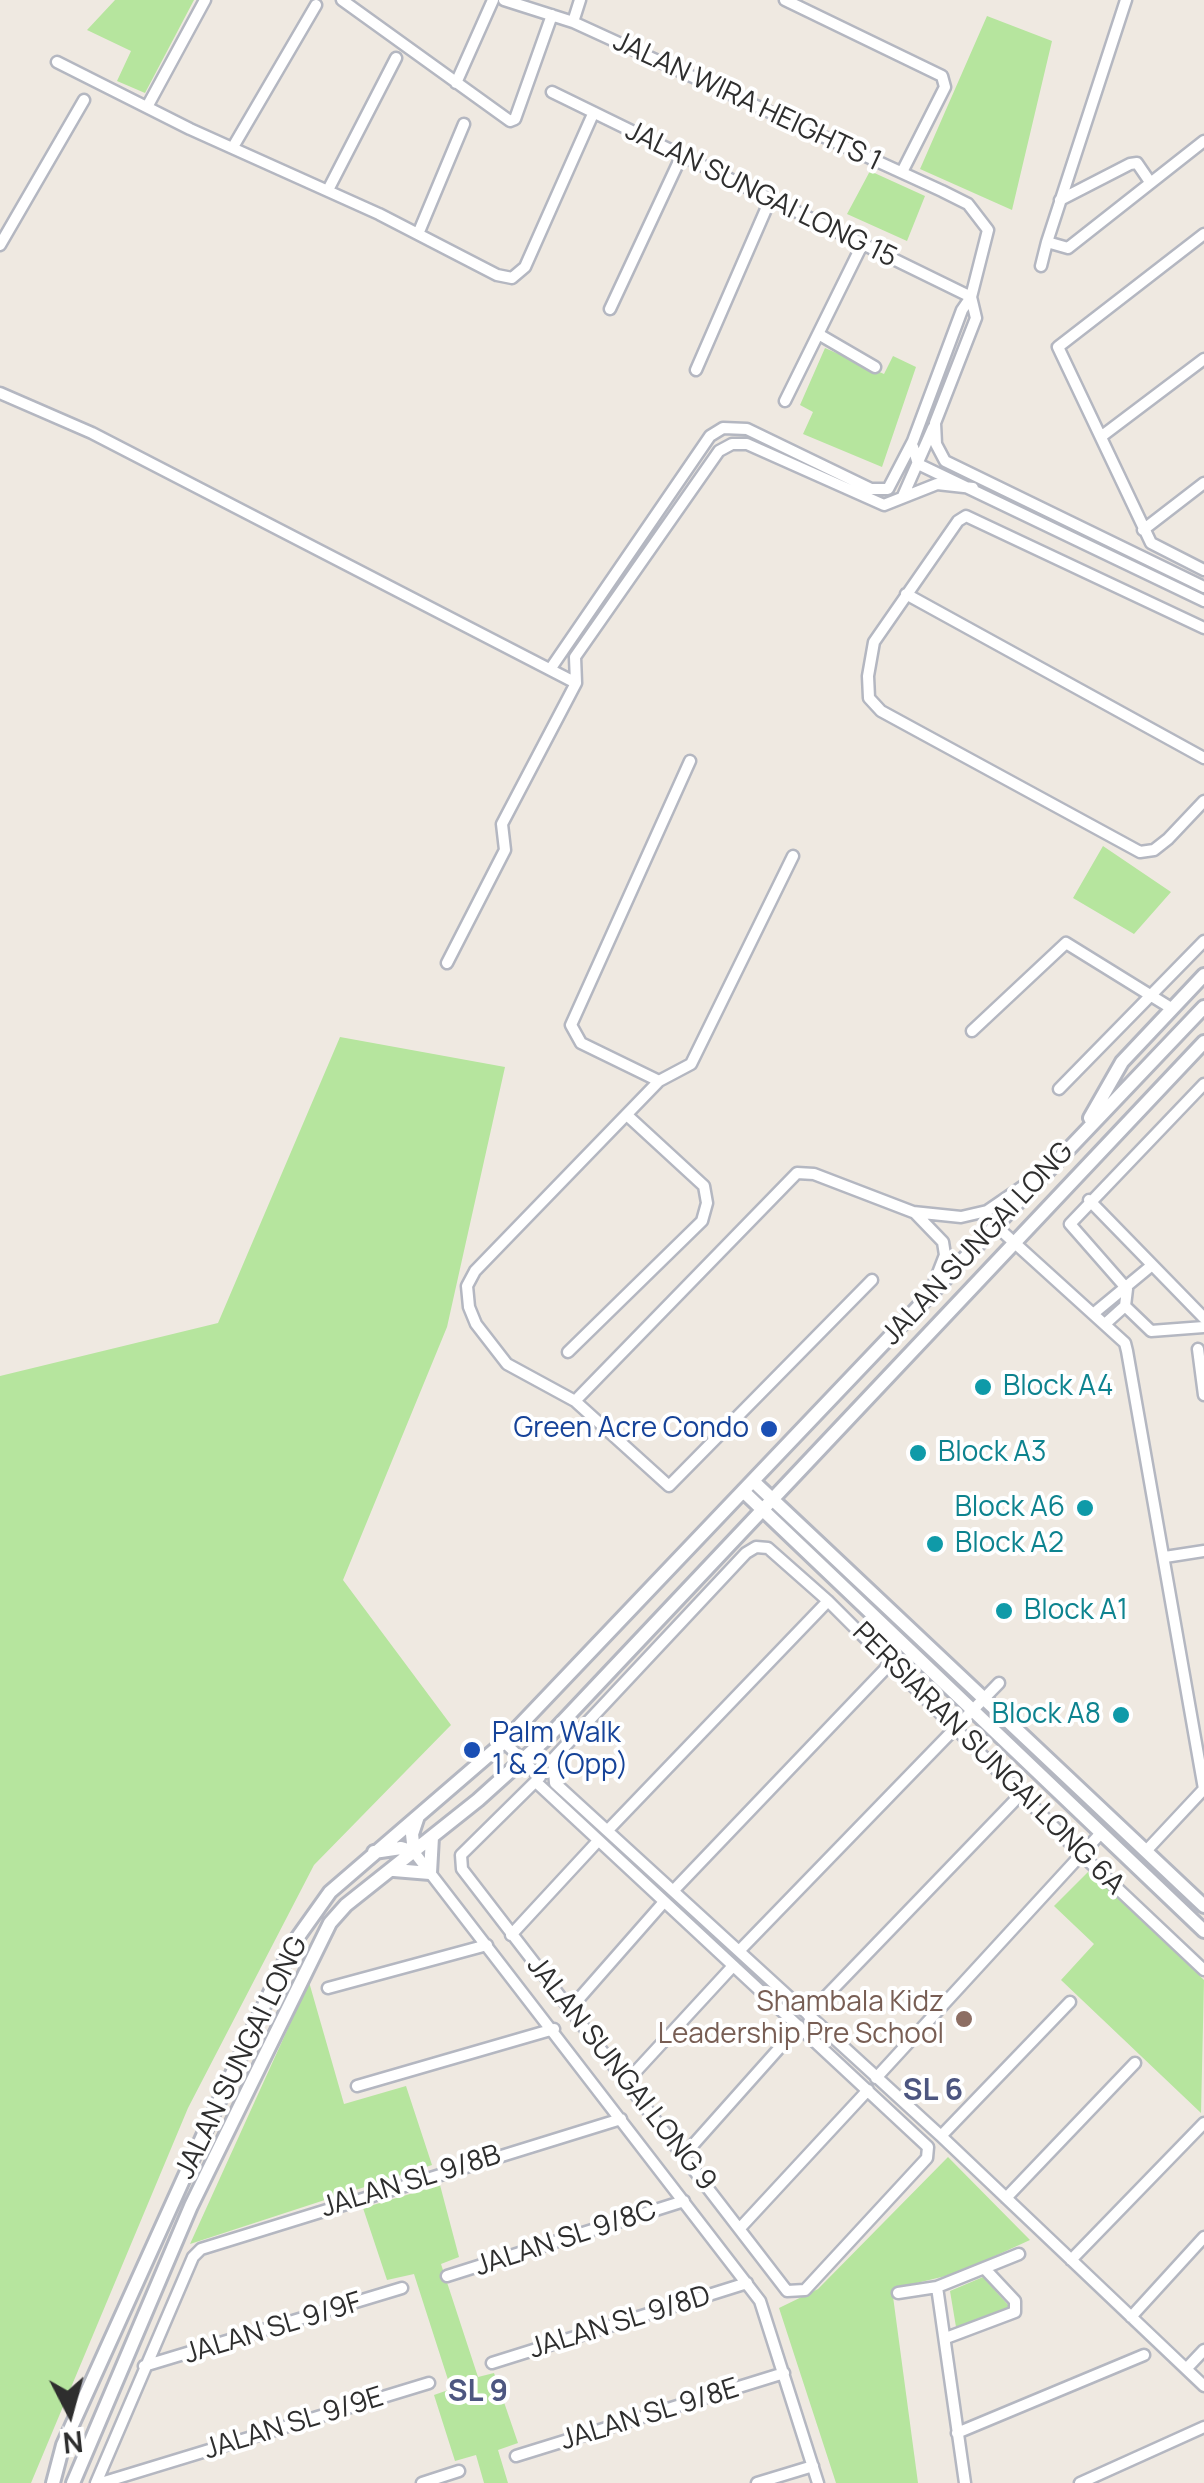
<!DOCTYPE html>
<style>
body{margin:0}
#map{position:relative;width:1204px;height:2483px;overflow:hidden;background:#efe9e1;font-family:Manrope,sans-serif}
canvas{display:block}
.north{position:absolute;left:20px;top:2363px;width:100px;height:100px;-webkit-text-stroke:8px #fff;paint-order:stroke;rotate:174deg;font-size:28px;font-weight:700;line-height:40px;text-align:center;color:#2e2e2e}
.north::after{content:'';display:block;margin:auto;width:35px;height:45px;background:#2e2e2e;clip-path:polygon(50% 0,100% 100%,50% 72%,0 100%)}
</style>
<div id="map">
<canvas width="1204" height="2483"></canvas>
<div class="north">N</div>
</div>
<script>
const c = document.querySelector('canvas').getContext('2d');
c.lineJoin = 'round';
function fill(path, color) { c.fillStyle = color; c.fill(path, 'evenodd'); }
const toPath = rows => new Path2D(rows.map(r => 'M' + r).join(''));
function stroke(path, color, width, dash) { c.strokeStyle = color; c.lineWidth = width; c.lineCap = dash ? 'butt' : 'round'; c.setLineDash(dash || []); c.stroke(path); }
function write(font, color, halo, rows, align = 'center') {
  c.font = font + ' Manrope,sans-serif'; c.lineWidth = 8; c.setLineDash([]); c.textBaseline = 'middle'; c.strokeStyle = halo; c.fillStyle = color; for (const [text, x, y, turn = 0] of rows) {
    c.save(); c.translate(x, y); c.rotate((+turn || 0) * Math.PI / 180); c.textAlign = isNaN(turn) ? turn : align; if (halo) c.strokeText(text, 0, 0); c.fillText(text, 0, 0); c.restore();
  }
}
fill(toPath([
 [115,0,194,0,145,93,117,81,131,51,87,30],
 [987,16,1052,41,1012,210,920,169],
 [870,171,925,196,907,241,847,214],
 [825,348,884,374,893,356,916,367,882,467,803,434,813,412,800,405],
 [1103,846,1171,892,1134,934,1073,898],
 [340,1037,505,1067,447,1327,343,1580,451,1725,314,1865,188,2108,31,2483,0,2483,0,1376,218,1323],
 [1090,1870,1204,1980,1201,2113,1061,1980,1094,1944,1054,1906],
 [309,1982,344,2104,406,2086,432,2165,190,2244],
 [948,2157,1030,2240,958,2273,892,2289,918,2483,836,2483,779,2308,818,2289],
 [440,2185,459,2257,441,2264,478,2377,494,2373,518,2443,498,2450,508,2483,484,2483,476,2455,455,2461,434,2395,451,2389,414,2274,387,2280,363,2208],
 [983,2277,1010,2307,956,2327,950,2291]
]), '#b6e59e');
const minor = toPath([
 [342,0,510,121,515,119,552,15],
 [504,0,573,22,942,191,968,204,988,230,971,297,962,310,913,441,888,489,871,489,747,429,723,428,710,436,551,668],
 [785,0,942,76,945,87,902,172],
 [1126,0,1047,242,1068,248,1204,141],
 [573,22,580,0],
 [57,62,190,129,379,214,497,275,512,278,525,267,593,114],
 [456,83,493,0],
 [552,92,971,297],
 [147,107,205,0],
 [233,147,316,5],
 [328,190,396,58],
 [1060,200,1130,164,1137,163,1150,182],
 [418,234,464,124],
 [1204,234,1058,347,1151,543,1204,570],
 [0,245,84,100],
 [1041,266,1047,242],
 [971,297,976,318,935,423,936,444,945,461,1204,587],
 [610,309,681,157],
 [820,335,875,367],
 [696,370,770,200],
 [0,393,92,433,576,683],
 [785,401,863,243],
 [1102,436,1204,359],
 [913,447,918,464,1204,601],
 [903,496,933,428],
 [1143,530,1204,483],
 [906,594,1204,758],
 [1204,628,966,516,958,521,874,642,868,676,869,698,881,711,1140,852,1154,850,1168,839,1204,801],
 [793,856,691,1064,659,1081,475,1271,467,1286,469,1307,476,1324,507,1364,575,1401,669,1486,872,1280],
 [447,963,505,850,502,824,576,683,575,657,719,451,732,444,747,444,884,505,937,484,973,488],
 [972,1031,1066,943,1171,1008],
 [659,1081,581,1043,571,1025,690,761],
 [1059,1089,1204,941],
 [1089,1200,1204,1318],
 [915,1213,943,1242,945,1255,931,1291],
 [996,1226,1125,1343,1127,1351,1204,1789,1146,1851],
 [1127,1289,1070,1224,1204,1084],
 [1125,1306,1151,1331,1204,1327],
 [1093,1314,1151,1266],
 [1105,1324,1125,1306,1127,1289],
 [1198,1349,1204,1395],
 [568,1352,702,1221,707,1203,704,1186,629,1117],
 [575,1401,797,1173,814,1174,913,1212,961,1217,987,1211,1038,1176],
 [1165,1557,1204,1551],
 [504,1742,540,1777,461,1855,462,1869,787,2291,805,2290,927,2158,928,2147,536,1782],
 [608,1830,828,1601],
 [414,1852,760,2301,818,2483],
 [673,1891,890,1664],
 [511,1935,597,1842],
 [740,1950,999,1683],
 [1204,1970,1081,1854,828,1601,768,1548,756,1547,746,1553,553,1759,555,1783,941,2136,1204,2386],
 [328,1988,487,1945],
 [569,2010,663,1903],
 [808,2015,1021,1794],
 [876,2078,1101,1833],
 [627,2081,733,1966],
 [357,2086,554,2029],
 [941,2136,1070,2002],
 [684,2155,799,2026],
 [1006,2198,1135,2063],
 [741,2227,868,2090],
 [1071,2260,1204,2123],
 [447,2276,684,2201],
 [937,2287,965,2483],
 [898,2293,937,2287,1019,2254],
 [1131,2317,1204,2237],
 [946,2338,1015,2312,1015,2301,985,2269],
 [492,2363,747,2283],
 [144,2366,402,2288],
 [1187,2368,1204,2350],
 [957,2433,1144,2355],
 [516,2456,784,2373],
 [96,2483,193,2257,201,2249,621,2119],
 [101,2483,429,2383],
 [422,2483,459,2471],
 [757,2483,813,2466],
 [1080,2483,1204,2427]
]);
const tertiary = toPath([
 [1090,1118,1122,1062,1204,975],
 [753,1481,1204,1906],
 [743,1491,1204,1931],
 [374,1852,401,1848,414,1852],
 [414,1852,412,1834,418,1816],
 [394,1870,430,1873,432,1837],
 [53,2483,63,2445,207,2127,293,1944,330,1892,504,1742,1204,1007],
 [73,2483,191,2206,330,1923,346,1905,478,1800,549,1736,1204,1042]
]);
stroke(minor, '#b4b7c1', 15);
stroke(tertiary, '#b4b7c1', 18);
stroke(minor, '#fff', 10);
stroke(tertiary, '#fff', 12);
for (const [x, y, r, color] of [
 [983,1387,10,"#0f9aa8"],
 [769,1429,10,"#1a4fb4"],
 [918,1453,10,"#0f9aa8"],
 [1085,1508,10,"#0f9aa8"],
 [935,1544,10,"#0f9aa8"],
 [1004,1611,10,"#0f9aa8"],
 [1121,1715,10,"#0f9aa8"],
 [472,1750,10,"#1a4fb4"],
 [964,2019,10,"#8d6e63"]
]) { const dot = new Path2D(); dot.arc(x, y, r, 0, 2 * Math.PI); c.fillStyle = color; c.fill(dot); stroke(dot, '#fff', 4); }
write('28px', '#2e2e2e', '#fff', [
 ["JALAN WIRA HEIGHTS 1",747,102,25],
 ["JALAN SUNGAI LONG 15",761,195,26],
 ["JALAN SUNGAI LONG",978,1244,-47],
 ["PERSIARAN SUNGAI LONG 6A",988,1759,45],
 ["JALAN SUNGAI LONG",242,2058,-64],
 ["JALAN SUNGAI LONG 9",621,2074,52],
 ["JALAN SL 9/8B",411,2182,-17],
 ["JALAN SL 9/8C",566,2239,-18],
 ["JALAN SL 9/8D",620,2323,-17],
 ["JALAN SL 9/9F",273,2329,-17],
 ["JALAN SL 9/8E",650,2415,-17],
 ["JALAN SL 9/9E",294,2424,-17]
]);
write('28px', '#0d838f', '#fff', [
 ["Block A4",1003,1387],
 ["Block A3",938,1453],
 ["Block A6",1065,1508,"right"],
 ["Block A2",955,1544],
 ["Block A1",1024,1611],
 ["Block A8",1101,1715,"right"]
], 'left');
write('28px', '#164399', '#fff', [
 ["Green Acre Condo",749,1429],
 ["Palm Walk",492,1734,"left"],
 ["1 & 2 (Opp)",492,1766,"left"]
], 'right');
write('28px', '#785e54', '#fff', [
 ["Shambala Kidz",944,2003],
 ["Leadership Pre School",944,2035]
], 'right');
write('bold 30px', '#4d5680', '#fff', [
 ["SL 6",933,2092],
 ["SL 9",478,2393]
]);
</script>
